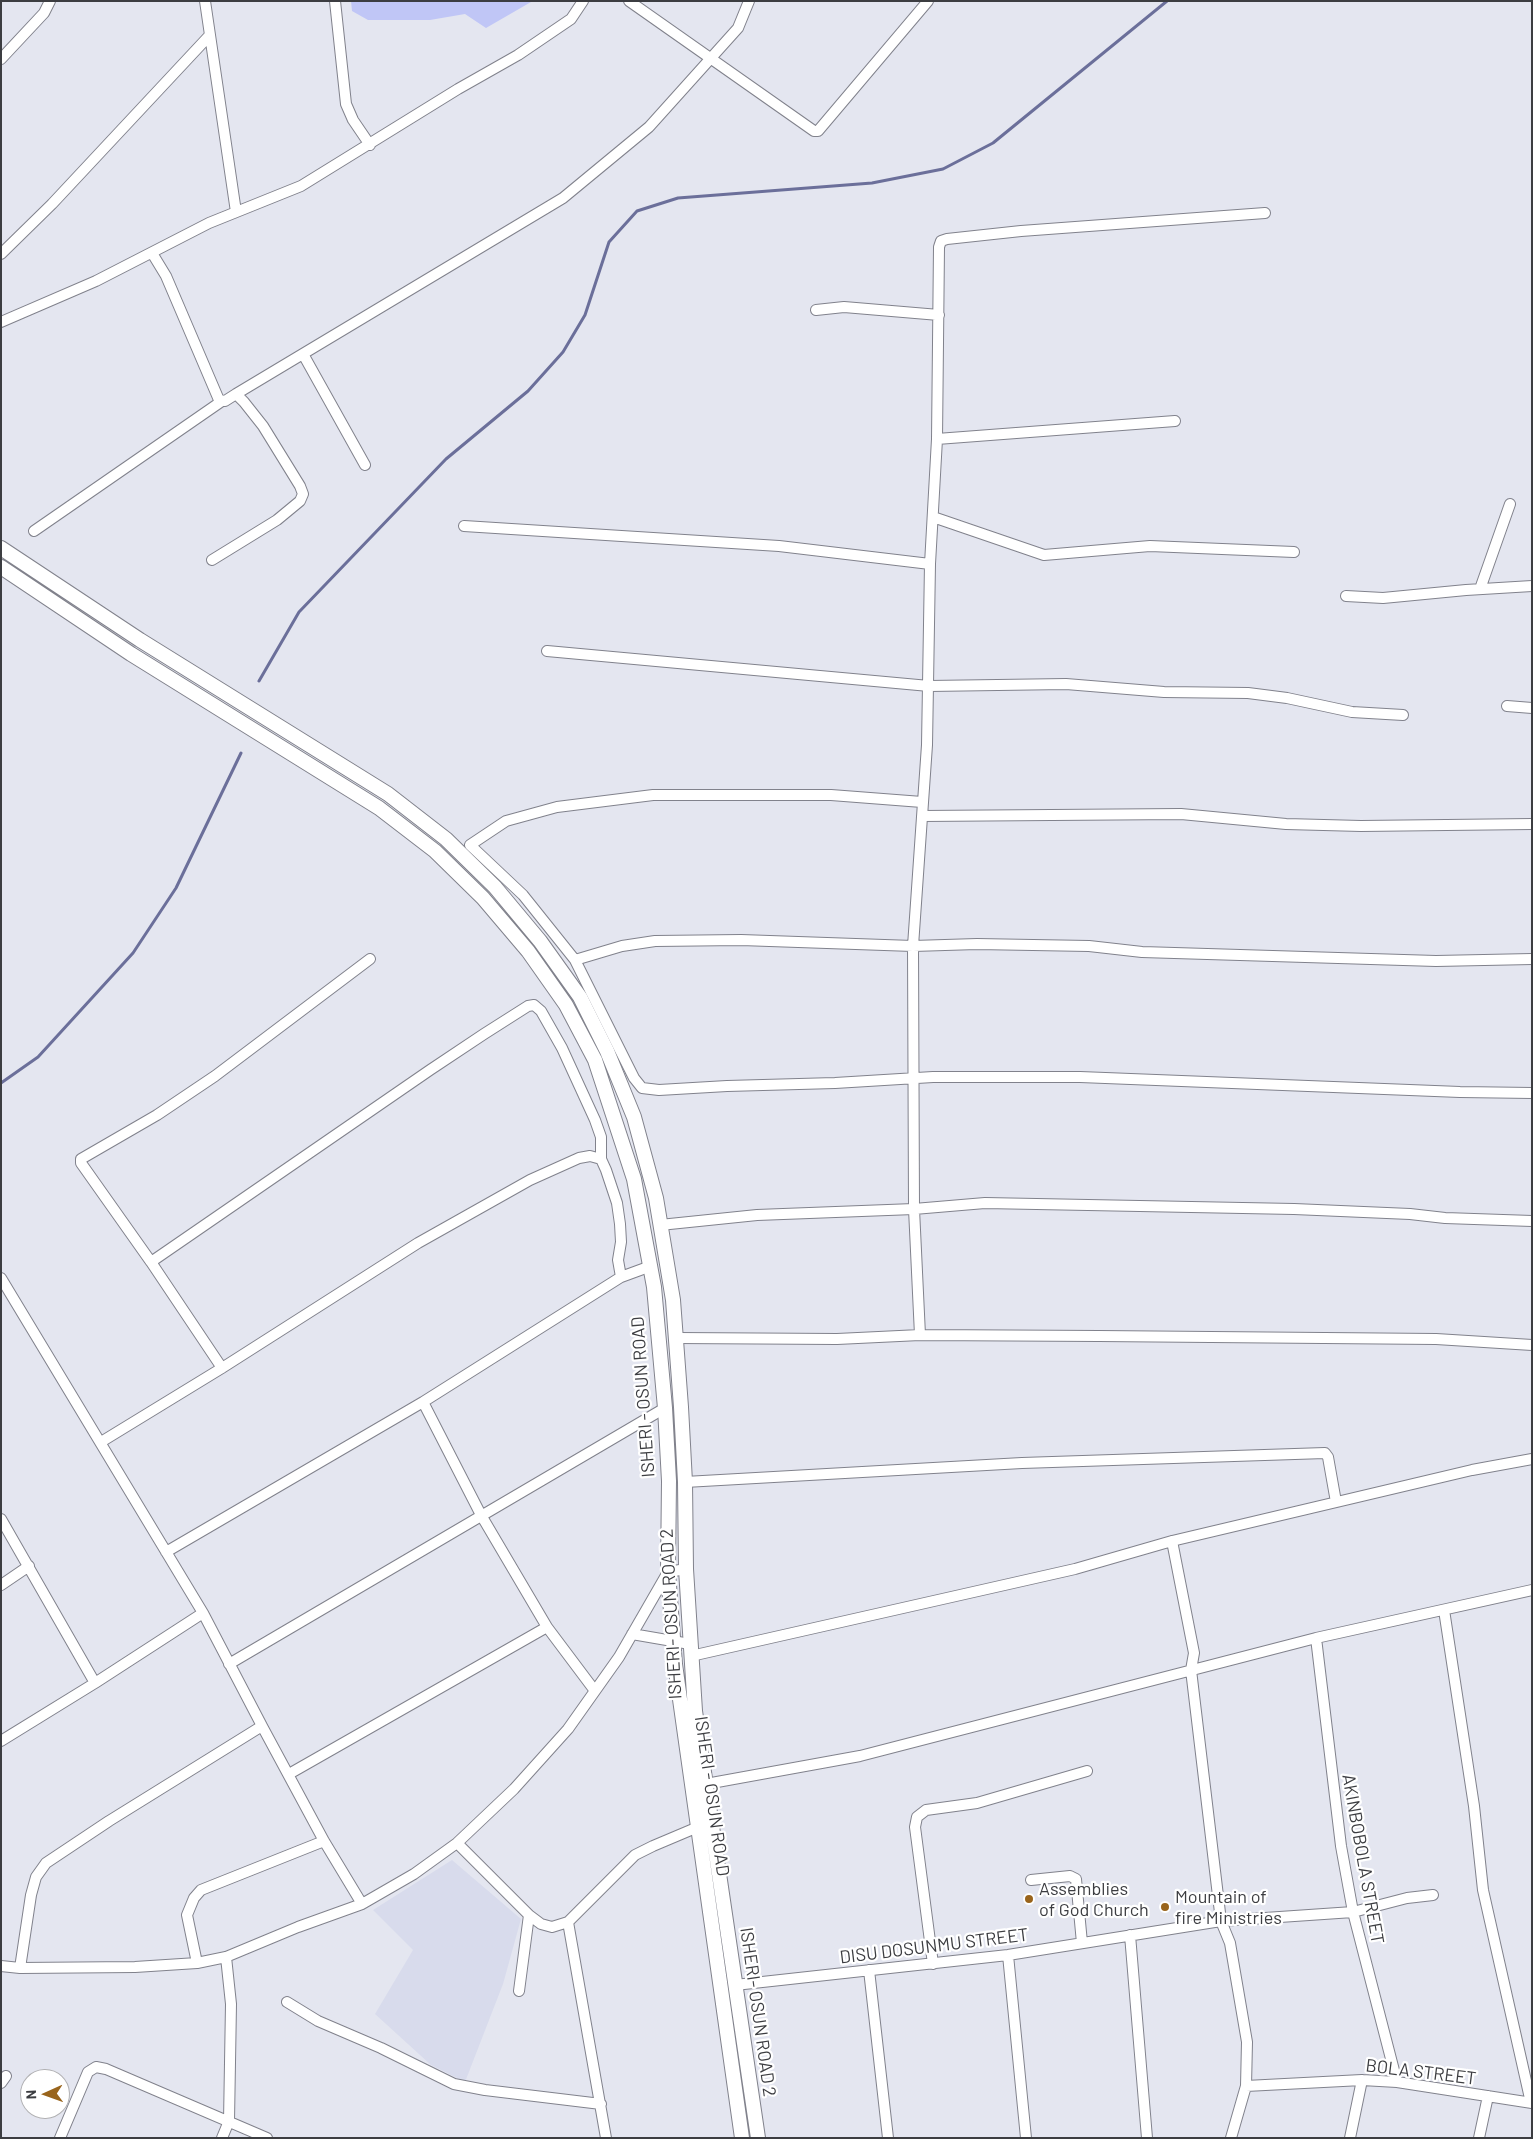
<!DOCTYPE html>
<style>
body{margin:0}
#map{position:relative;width:1533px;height:2139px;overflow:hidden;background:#e4e6f0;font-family:Barlow,sans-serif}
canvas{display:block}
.frame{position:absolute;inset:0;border:2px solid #3c3d41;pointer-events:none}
.north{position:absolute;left:20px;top:2069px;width:50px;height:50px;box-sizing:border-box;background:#fff;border:1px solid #b1b1b3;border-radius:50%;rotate:268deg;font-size:14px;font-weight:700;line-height:20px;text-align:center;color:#3c3d41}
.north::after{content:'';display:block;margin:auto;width:18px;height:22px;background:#99641c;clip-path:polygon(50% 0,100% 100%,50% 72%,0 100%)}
</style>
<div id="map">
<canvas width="1533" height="2139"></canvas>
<div class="frame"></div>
<div class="north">N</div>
</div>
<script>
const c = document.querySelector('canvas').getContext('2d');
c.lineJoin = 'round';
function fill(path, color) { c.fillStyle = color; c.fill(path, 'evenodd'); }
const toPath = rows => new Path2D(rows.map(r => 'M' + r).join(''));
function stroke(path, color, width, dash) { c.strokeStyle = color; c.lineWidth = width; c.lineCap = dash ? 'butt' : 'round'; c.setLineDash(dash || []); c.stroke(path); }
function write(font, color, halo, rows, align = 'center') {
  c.font = font + ' Barlow,sans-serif'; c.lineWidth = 4.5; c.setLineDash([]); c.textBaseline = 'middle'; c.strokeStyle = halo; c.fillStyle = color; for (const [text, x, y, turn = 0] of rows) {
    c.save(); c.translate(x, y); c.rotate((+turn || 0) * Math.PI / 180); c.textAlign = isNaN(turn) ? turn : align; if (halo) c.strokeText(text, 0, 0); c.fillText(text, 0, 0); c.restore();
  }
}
fill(toPath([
 [452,1860,521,1919,503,1984,465,2082,431,2065,375,2014,413,1950,373,1910]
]), '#d8dbec');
fill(toPath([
 [351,1,531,1,531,2,486,28,465,14,430,20,368,20,352,11]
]), '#c0c6f6');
stroke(toPath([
 [259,681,299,612,446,459,528,391,563,352,585,315,609,242,637,211,678,198,872,183,943,169,993,143,1167,1],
 [1,1083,38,1057,133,953,176,888,241,753]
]), '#6b6f9a', 3);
const street = toPath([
 [205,1,236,212],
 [335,1,346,104,353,120,370,145],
 [629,1,814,131,818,131,928,1],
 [1,59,44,13,50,1],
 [152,253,166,276,219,400,225,401,236,394,244,402,263,426,300,486,303,494,300,501,277,520,212,560],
 [1,254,52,204,209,36],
 [816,310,844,307,939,315],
 [1,322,96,281,209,223,301,186,458,89,518,55,571,19,583,1],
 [303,354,365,465],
 [236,394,563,198,649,127,738,28,749,1],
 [937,439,1175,421],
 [933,517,1044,555,1150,546,1294,552],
 [464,526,779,546,930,564],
 [34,531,222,401],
 [1480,589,1510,504],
 [1346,596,1383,598,1466,590,1532,586],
 [547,651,929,686,1066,684,1164,692,1248,693,1287,698,1352,712,1403,715],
 [1507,706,1532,708],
 [922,802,831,795,653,795,557,807,506,821,470,845,523,895,575,960,634,1078,642,1088,659,1090,727,1086,835,1083,933,1077,1080,1077,1460,1092,1532,1093],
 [922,816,1181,814,1286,824,1361,826,1532,824],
 [575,960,622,946,655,941,741,940,913,946,977,944,1089,946,1142,952,1436,961,1532,959],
 [660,1225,757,1215,914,1209,985,1203,1294,1209,1410,1214,1445,1218,1532,1221],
 [151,1262,430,1070,484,1034,528,1006,534,1005,541,1011,562,1048,595,1120,601,1137,601,1159],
 [1,1278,203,1613,262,1726,109,1821,46,1863,36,1877,31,1895,20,1968],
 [920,1335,914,1209,913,946,927,745,930,564,937,439,939,247,941,241,947,239,1021,231,1265,213],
 [677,1338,837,1339,920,1335,1099,1336,1436,1339,1532,1345],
 [222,1368,151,1262,81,1163,81,1159,157,1115,215,1076,370,959],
 [423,1402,481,1515,547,1627,595,1691],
 [101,1442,222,1368,418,1243,530,1180,579,1158,590,1156,601,1159,606,1170,617,1203,620,1224,621,1242,618,1260,621,1277],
 [685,1482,1022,1463,1325,1453,1328,1457,1336,1502],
 [1,1519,95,1683],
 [1172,1541,1194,1653,1191,1670,1221,1921,1230,1943,1247,2042,1246,2086,1231,2138],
 [166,1552,423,1402,621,1277,651,1266],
 [1,1585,29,1566],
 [1444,1610,1474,1806,1483,1890,1531,2103],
 [632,1634,690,1644],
 [1316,1638,1341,1846,1353,1912,1397,2082],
 [691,1656,1075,1569,1172,1541,1472,1470,1532,1459],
 [229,1664,665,1408],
 [262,1726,324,1841,362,1904],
 [1,1741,95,1683,203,1613],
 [289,1774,547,1627],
 [706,1784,860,1756,1316,1638,1532,1590],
 [457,1843,529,1915,541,1924,552,1927,568,1922,635,1855,653,1846,698,1827],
 [1031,1880,1070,1876,1076,1879,1082,1943],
 [568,1922,606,2138],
 [1130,1935,1147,2138],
 [1008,1955,1026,2138],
 [197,1963,187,1915,194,1898,201,1890,324,1841],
 [933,1964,915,1827,917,1817,926,1810,977,1803,1087,1771],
 [1,1966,20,1968,135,1967,197,1963,226,1957,298,1927,362,1904,414,1874,457,1843,514,1789,568,1729,619,1657,668,1572,686,1569],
 [869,1970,888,2138],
 [735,1985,1008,1955,1221,1921,1353,1912,1407,1898,1433,1895],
 [519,1991,529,1915],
 [287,2002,318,2021,381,2048,454,2084,485,2090,601,2104],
 [1,2083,6,2076],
 [1246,2086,1362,2080,1397,2082,1532,2103],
 [60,2138,88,2072,96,2067,106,2069,267,2138],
 [222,2138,229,2121,231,2004,226,1957],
 [1350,2138,1362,2080],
 [1479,2138,1488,2096]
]);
const secondary = toPath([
 [1,548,140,640,388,794,446,839,495,887,540,941,580,997,607,1051,634,1117,656,1198,673,1300,681,1407,685,1482,686,1569,695,1711,758,2138],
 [1,567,131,654,379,808,435,851,483,898,528,951,566,1005,595,1060,634,1179,654,1287,665,1408,669,1481,668,1572,675,1664,742,2138]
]);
stroke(street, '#81828c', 12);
stroke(secondary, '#81828c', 16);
stroke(street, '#fff', 10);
stroke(secondary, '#fff', 14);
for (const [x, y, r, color] of [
 [1029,1899,5,"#99641c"],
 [1165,1907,5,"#99641c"]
]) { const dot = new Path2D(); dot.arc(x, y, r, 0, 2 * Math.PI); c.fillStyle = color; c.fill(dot); stroke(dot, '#fff', 2); }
write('18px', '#3c3d41', '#fff', [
 ["ISHERI - OSUN ROAD",643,1397,-94],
 ["ISHERI- OSUN ROAD 2",671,1614,-93],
 ["ISHERI - OSUN ROAD",712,1796,82],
 ["AKINBOBOLA STREET",1363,1859,80],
 ["DISU DOSUNMU STREET",934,1946,-7],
 ["ISHERI- OSUN ROAD 2",758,2012,82],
 ["BOLA STREET",1421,2072,7]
]);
write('18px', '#3c3d41', '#fff', [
 ["Assemblies",1039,1889],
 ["of God Church",1039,1910],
 ["Mountain of",1175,1897],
 ["fire Ministries",1175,1918]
], 'left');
</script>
